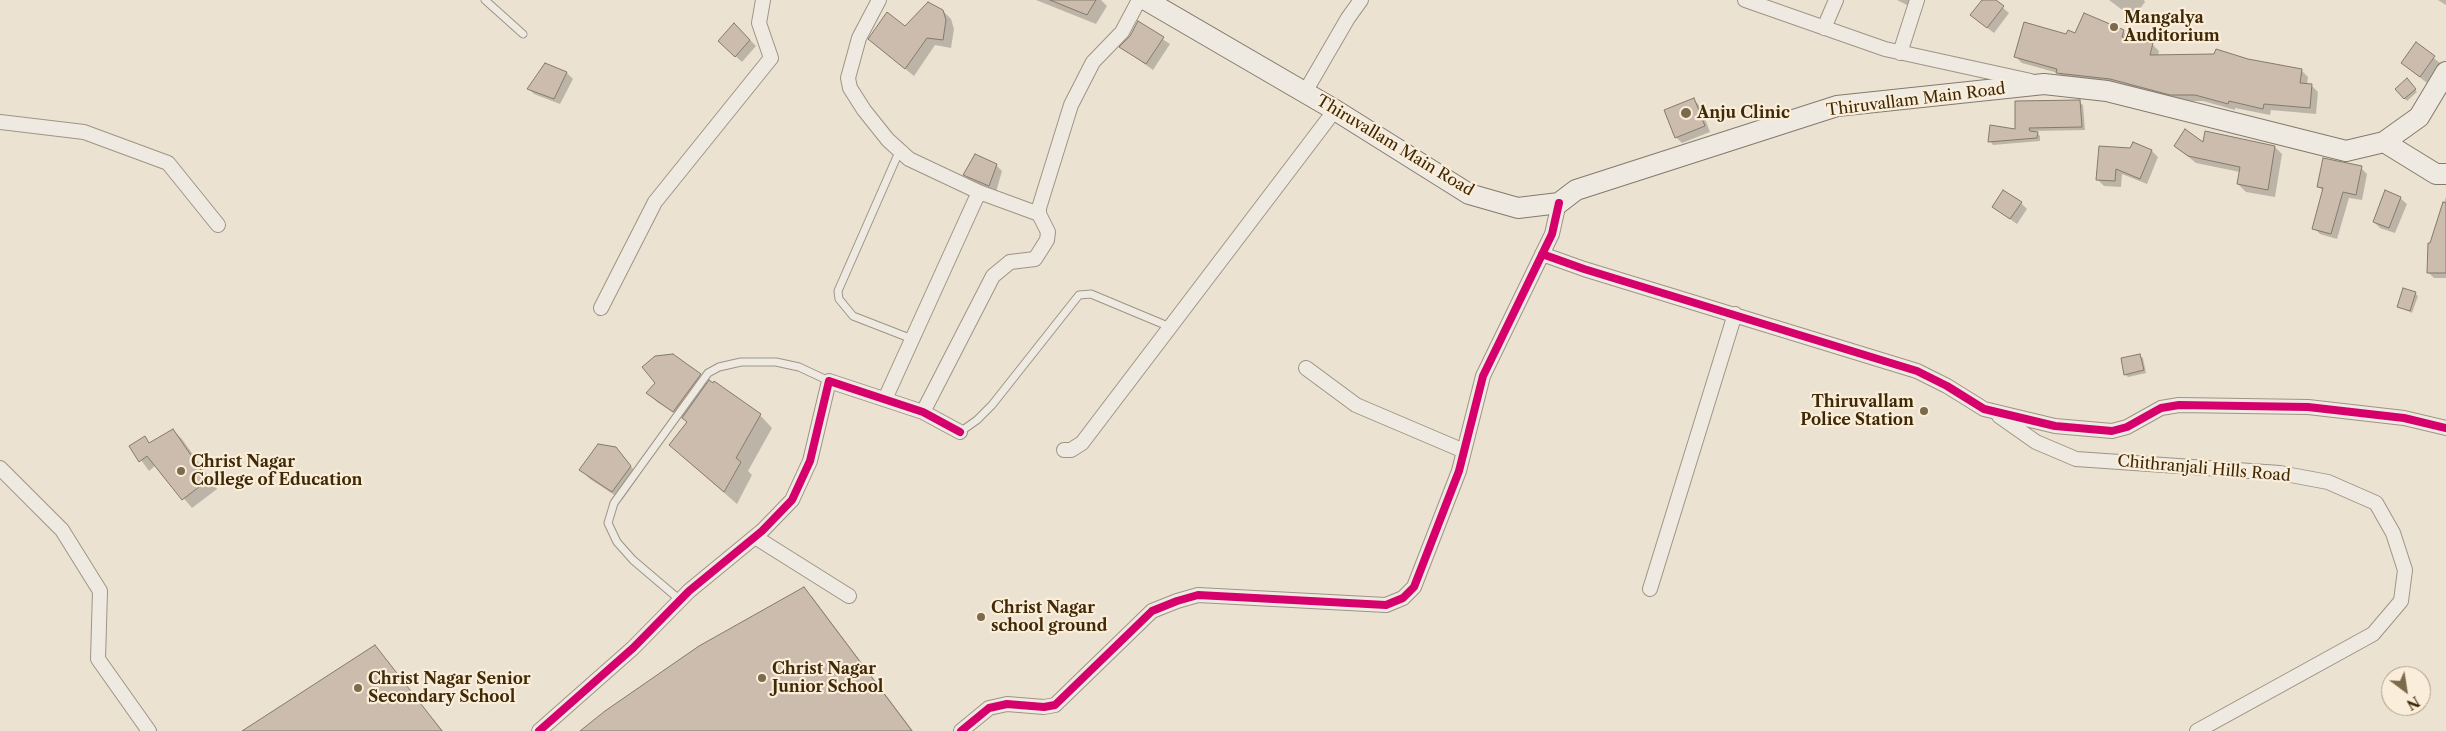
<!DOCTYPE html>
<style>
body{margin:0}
#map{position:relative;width:2446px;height:731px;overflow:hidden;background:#ece2d1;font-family:"Libre Caslon Text",serif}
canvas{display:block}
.north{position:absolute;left:2381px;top:666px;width:50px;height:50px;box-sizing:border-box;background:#faeeda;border:1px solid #b09f85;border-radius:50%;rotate:149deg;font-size:14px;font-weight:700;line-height:20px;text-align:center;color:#402906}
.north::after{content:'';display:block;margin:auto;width:18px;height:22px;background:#7c6a4d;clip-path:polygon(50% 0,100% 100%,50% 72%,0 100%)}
</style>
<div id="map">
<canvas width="2446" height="731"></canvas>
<div class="north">N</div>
</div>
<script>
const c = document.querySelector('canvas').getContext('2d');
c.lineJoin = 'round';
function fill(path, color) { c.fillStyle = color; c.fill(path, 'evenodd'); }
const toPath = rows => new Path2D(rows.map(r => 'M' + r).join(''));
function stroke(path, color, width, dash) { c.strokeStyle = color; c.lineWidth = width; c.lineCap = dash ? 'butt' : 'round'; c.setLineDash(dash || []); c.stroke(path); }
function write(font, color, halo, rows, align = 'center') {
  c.font = font + ' "Libre Caslon Text",serif'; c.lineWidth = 4.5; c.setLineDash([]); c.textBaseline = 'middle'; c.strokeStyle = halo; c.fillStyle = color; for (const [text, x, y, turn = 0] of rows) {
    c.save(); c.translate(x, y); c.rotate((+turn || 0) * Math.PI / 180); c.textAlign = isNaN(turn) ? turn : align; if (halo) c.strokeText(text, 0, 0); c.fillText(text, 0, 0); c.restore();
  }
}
fill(toPath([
 [1036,0,1101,0,1107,6,1096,24],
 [1897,0,1911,0,1909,6],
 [1983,0,1994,0,2009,13,1994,33,1978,21],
 [2109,0,2144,0,2145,2,2133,18],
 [2438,0,2446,0,2446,5],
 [943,11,951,19,954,29,951,48,935,45,914,76,878,47],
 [1138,23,1170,44,1153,70,1121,47,1131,37],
 [734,24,756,46,742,62,719,41],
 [2123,31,2130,40,2152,44,2159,51,2158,56,2247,60,2301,70,2308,77,2307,85,2311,85,2318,92,2316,114,2271,110,2270,115,2235,108,2235,110,2203,101,2178,101,2064,80,2058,73,2022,63,2015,56,2067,36],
 [2416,44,2440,63,2427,83,2402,63],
 [545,65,567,73,573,79,560,104,534,94,528,88],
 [2407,80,2417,92,2407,101,2397,89],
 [1694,100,1700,106,1710,132,1682,143,1676,137],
 [2079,102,2083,105,2085,130,2035,131,2040,136,2040,141,1993,145,1990,141],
 [2134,143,2152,151,2158,157,2147,184,2122,174,2121,187,2104,186,2098,180,2131,149],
 [2204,144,2275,147,2282,154,2275,197,2246,192,2238,184,2240,172,2196,163,2175,146],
 [996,165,1002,171,996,192,971,181,965,175],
 [2361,168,2367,174,2362,200,2349,198,2337,239,2320,234,2314,228,2324,192,2319,187],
 [2446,197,2446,278,2434,278,2428,272,2431,244],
 [2400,198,2407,204,2395,233,2380,228,2374,222],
 [2021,203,2027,209,2017,224,1993,207],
 [2415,293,2418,296,2412,313,2398,306],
 [2140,356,2143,358,2146,373,2128,377,2125,374],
 [700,375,708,384,760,415,772,428,748,471,752,475,737,504,683,457,688,422,657,402,648,393],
 [173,430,182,439,217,489,192,508,156,465,149,471,131,446,145,438,150,444],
 [615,448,639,476,622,500,590,479,581,470],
 [804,588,813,598,913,731,582,731],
 [374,647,443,731,244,731]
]), '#0003');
const building = toPath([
 [1050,0,1096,0,1087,15,1050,0],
 [1982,0,1996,0,2004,6,1987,28,1970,15,1982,0],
 [928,2,943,10,946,20,943,40,927,38,905,69,868,39,887,12,905,26,928,2],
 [2084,13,2124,30,2122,37,2153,43,2150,55,2214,54,2216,49,2248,59,2302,69,2300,83,2312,84,2310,108,2264,104,2263,109,2229,101,2228,104,2195,95,2170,95,2110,79,2056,73,2057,69,2014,57,2024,22,2066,34,2068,30,2075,33,2084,13],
 [1138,21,1164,37,1146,64,1119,47,1130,36,1138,21],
 [734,23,750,40,735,57,718,41,734,23],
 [2416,42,2435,56,2420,77,2401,63,2416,42],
 [545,63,567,72,554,99,527,89,545,63],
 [2407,78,2416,89,2404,99,2395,89,2407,78],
 [1694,98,1705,126,1675,138,1664,110,1694,98],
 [2080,100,2082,127,2029,128,2030,131,2038,132,2037,138,1988,142,1990,125,2015,129,2015,101,2080,100],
 [2185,129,2203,142,2205,131,2275,146,2268,190,2237,184,2240,167,2188,156,2174,146,2185,129],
 [2133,142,2152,150,2140,179,2116,169,2115,181,2096,180,2099,146,2130,148,2133,142],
 [975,154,997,164,989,186,963,175,975,154],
 [2323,158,2362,166,2356,195,2343,192,2331,234,2312,229,2323,188,2317,187,2323,158],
 [2003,190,2022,202,2010,219,1992,207,2003,190],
 [2385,190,2401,197,2389,228,2373,222,2385,190],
 [2443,202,2446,203,2446,273,2427,273,2428,243,2430,243,2443,202],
 [2403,288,2416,292,2410,311,2397,307,2403,288],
 [673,354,701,374,673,412,646,393,655,383,642,367,655,356,673,354],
 [2140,354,2144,370,2124,375,2121,358,2140,354],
 [709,380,713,383,714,381,761,414,736,458,741,462,724,492,669,445,687,422,682,418,709,380],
 [173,429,208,480,182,500,147,456,139,462,129,446,145,436,149,443,173,429],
 [598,444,616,447,631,466,612,492,579,470,598,444],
 [804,587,912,731,580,731,605,711,699,646,804,587],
 [375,645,442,731,242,731,375,645]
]);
fill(building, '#ccbcad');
stroke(building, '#837a6c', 1);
const service = toPath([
 [485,0,523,34],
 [899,152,838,291,839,299,853,316,912,339],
 [960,432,977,420,992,405,1079,295,1091,294,1170,327],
 [680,600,633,560,617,542,608,523,614,503,708,373,719,367,741,362,776,362,799,367,829,381]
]);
const minor = toPath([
 [879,0,859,38,848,78,850,88,864,110,888,140,909,159,979,192,1039,214],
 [1745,0,1885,49,2031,81],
 [1824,28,1836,0],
 [1900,53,1917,0],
 [1305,92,1348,18,1361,0],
 [0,122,84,132,168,163,218,225],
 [1542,254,1584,269,1917,371,1947,386,1984,409,2055,426,2112,431,2127,427,2161,408,2179,405,2308,407,2404,418,2446,428],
 [601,308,655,202,771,58,759,23,763,0],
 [1306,368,1356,405,1464,451],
 [885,399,979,192],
 [923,412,993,276,1010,262,1035,259,1047,240,1048,232,1039,214,1039,208,1071,105,1093,62,1122,32,1139,0],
 [1999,416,2036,442,2076,459,2280,473,2328,482,2376,503,2393,533,2405,570,2401,601,2373,634,2197,731],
 [1064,450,1071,450,1082,443,1335,110],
 [0,468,62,530,100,591,98,659,149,731],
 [755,537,849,596],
 [1650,589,1735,314],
 [539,731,633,648,689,591,762,531,792,500,810,461,829,381,923,412,960,432],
 [961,731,989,708,1007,704,1044,707,1055,705,1152,611,1177,601,1198,595,1386,605,1403,598,1414,587,1459,471,1483,376,1552,234,1559,203]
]);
const secondary = toPath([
 [1146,0,1335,110,1469,194,1518,208,1559,203,1576,190,1837,106,2044,84,2107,91,2346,151,2384,142,2419,117,2446,72],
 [2384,142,2436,174,2446,174]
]);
stroke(service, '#9d9486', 9);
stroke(minor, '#9d9486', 16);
stroke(secondary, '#837a6c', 22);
stroke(service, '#efeae1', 7);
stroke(minor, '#efeae1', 14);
stroke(secondary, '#efeae1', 20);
stroke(toPath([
 [1542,254,1584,269,1917,371,1947,386,1984,409,2055,426,2112,431,2127,427,2161,408,2179,405,2308,407,2404,418,2446,428],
 [539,731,633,648,689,591,762,531,792,500,810,461,829,381,923,412,960,432],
 [961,731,989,708,1007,704,1044,707,1055,705,1152,611,1177,601,1198,595,1386,605,1403,598,1414,587,1459,471,1483,376,1552,234,1559,203]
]), '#d6006c', 8);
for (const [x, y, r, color] of [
 [2114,27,5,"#7c6a4d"],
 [1686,113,6,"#7c6a4d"],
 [1924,411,5,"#7c6a4d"],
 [181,471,5,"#7c6a4d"],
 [981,617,5,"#7c6a4d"],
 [762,678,5,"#7c6a4d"],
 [358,688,5,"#7c6a4d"]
]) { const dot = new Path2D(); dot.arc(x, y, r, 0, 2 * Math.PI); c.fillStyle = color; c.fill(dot); stroke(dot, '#faeeda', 2); }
write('bold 16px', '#402906', '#faeeda', [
 ["Mangalya",2124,18],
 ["Auditorium",2124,36],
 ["Anju Clinic",1697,113],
 ["Thiruvallam",1914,402,"right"],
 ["Police Station",1914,420,"right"],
 ["Christ Nagar",191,462],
 ["College of Education",191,480],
 ["Christ Nagar",991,608],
 ["school ground",991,626],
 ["Christ Nagar",772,669],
 ["Junior School",772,687],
 ["Christ Nagar Senior",368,679],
 ["Secondary School",368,697]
], 'left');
write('16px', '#402906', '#faeeda', [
 ["Thiruvallam Main Road",1916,100,-7],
 ["Thiruvallam Main Road",1395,146,31],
 ["Chithranjali Hills Road",2204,469,5]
]);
</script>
